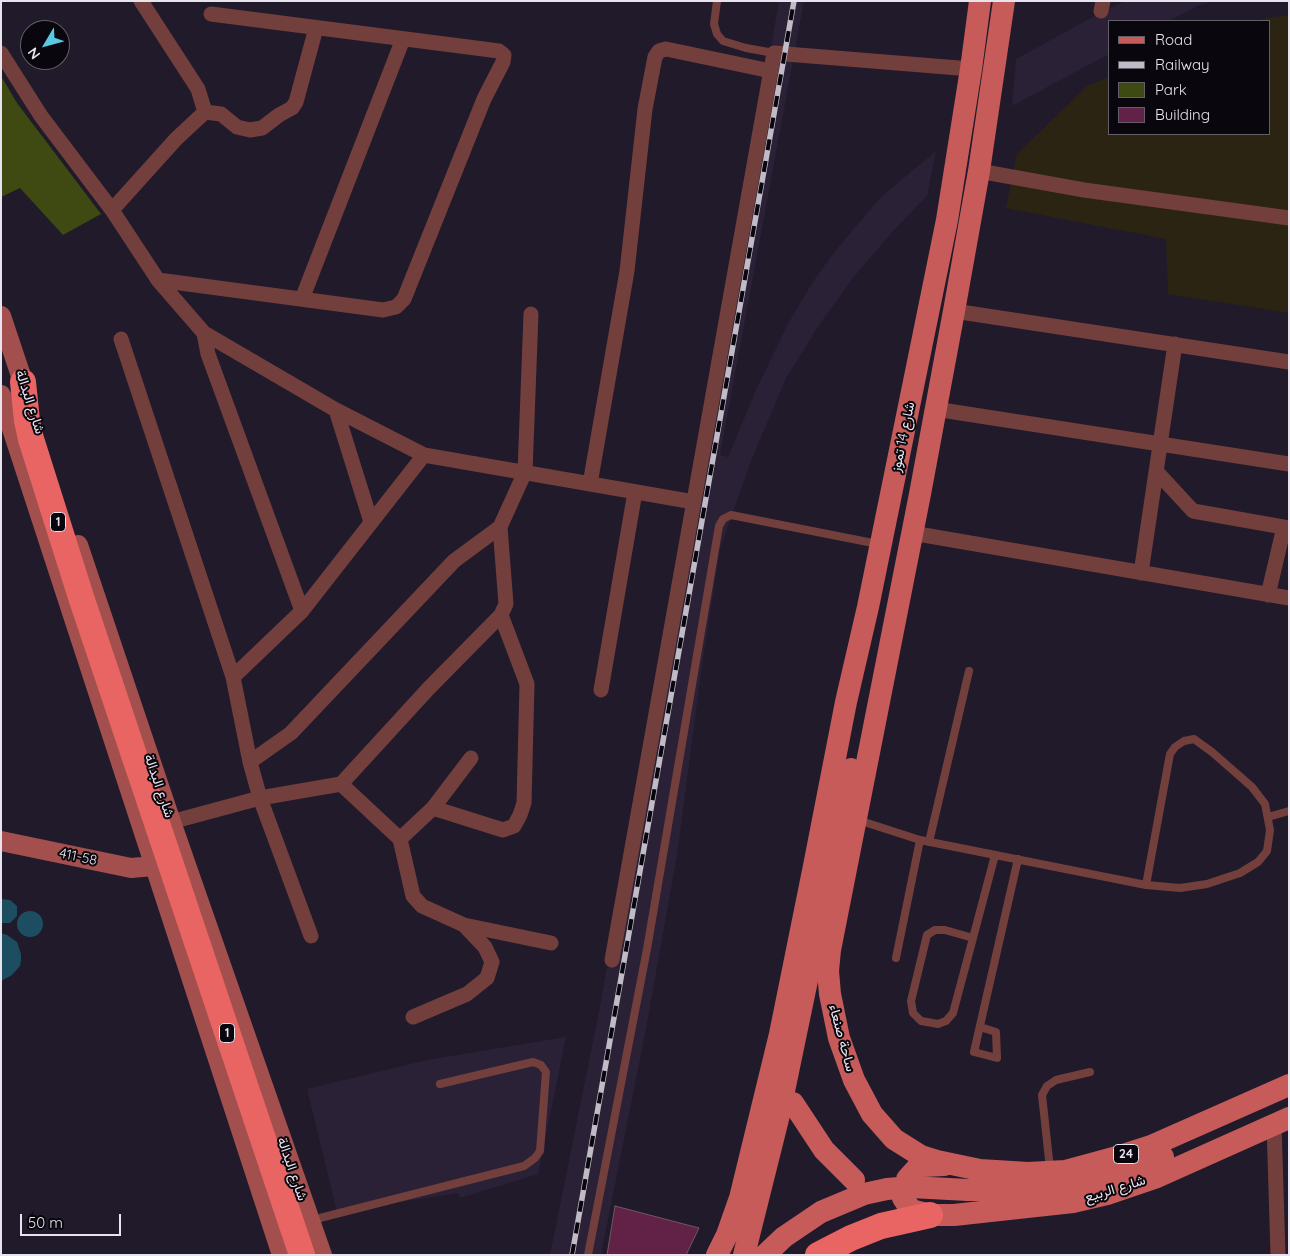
<!DOCTYPE html>
<meta charset="utf-8">
<style>
body{margin:0}
#map{position:relative;width:1290px;height:1256px;overflow:hidden;background:#201a2b;font-family:Quicksand,sans-serif}
canvas{display:block}
.frame{position:absolute;inset:0;border:2px solid #e8e4ef;pointer-events:none}
.legend{position:absolute;left:1108px;top:20px;width:162px;height:115px;box-sizing:border-box;background:#09070d;border:1px solid #625f67;margin:0;padding:6px 9px;list-style:none;font-size:15px;color:#e8e4ef}
.legend li{display:flex;align-items:center;gap:10px;height:25px}
.legend b{width:25px;border:1px solid #625f67}
.north{position:absolute;left:20px;top:20px;width:50px;height:50px;box-sizing:border-box;background:#09070d;border:1px solid #625f67;border-radius:50%;rotate:233deg;font-size:14px;font-weight:700;line-height:20px;text-align:center;color:#e8e4ef}
.north::after{content:'';display:block;margin:auto;width:18px;height:22px;background:#57c9e2;clip-path:polygon(50% 0,100% 100%,50% 72%,0 100%)}
.scale{position:absolute;left:20px;top:1214px;width:101px;height:22px;box-sizing:border-box;border:2px solid #e8e4ef;border-top:0;padding-left:6px;font-size:15px;line-height:18px;white-space:nowrap;color:#e8e4ef;-webkit-text-stroke:4px #09070d;paint-order:stroke}
</style>
<div id="map">
<canvas width="1290" height="1256"></canvas>
<div class="frame"></div>
<ul class="legend">
<li><b style="height:6px;background:#c65b59"></b>Road</li>
<li><b style="height:6px;background:#c0bbc7"></b>Railway</li>
<li><b style="height:14px;background:#3e4a11"></b>Park</li>
<li><b style="height:14px;background:#622248"></b>Building</li>
</ul>
<div class="north">N</div>
<div class="scale">50 m</div>
</div>
<script>
const c = document.querySelector('canvas').getContext('2d');
c.lineJoin = 'round';
function fill(path, color) { c.fillStyle = color; c.fill(path, 'evenodd'); }
const toPath = rows => new Path2D(rows.map(r => 'M' + r).join(''));
function stroke(path, color, width, dash) { c.strokeStyle = color; c.lineWidth = width; c.lineCap = dash ? 'butt' : 'round'; c.setLineDash(dash || []); c.stroke(path); }
function write(font, color, halo, rows, align = 'center') {
  c.font = font + ' Quicksand,Vazirmatn,sans-serif'; c.lineWidth = 4; c.setLineDash([]); c.textBaseline = 'middle'; c.strokeStyle = halo; c.fillStyle = color; for (const [text, x, y, turn = 0] of rows) {
    c.save(); c.translate(x, y); c.rotate((+turn || 0) * Math.PI / 180); c.textAlign = isNaN(turn) ? turn : align; if (halo) c.strokeText(text, 0, 0); c.fillText(text, 0, 0); c.restore();
  }
}
fill(toPath([
 [1289,15,1289,313,1168,294,1166,239,1006,208,1017,154,1087,86,1109,77,1109,134,1269,134,1269,21,1250,21]
]), '#2b2413');
fill(toPath([
 [779,1,804,1,720,455,728,457,756,390,788,324,812,283,835,251,882,196,936,151,927,196,894,230,852,279,819,325,786,378,751,461,720,549,701,673,677,855,645,1034,601,1255,550,1255,600,1007,633,817,719,344],
 [1125,1,1213,1,1199,5,1169,21,1109,21,1109,54,1012,106,1016,59,1091,18],
 [566,1037,538,1174,460,1198,458,1193,337,1212,307,1089,427,1060]
]), '#2a2137');
fill(toPath([
 [1,76,17,103,101,214,63,235,20,188,1,197]
]), '#3e4a11');
fill(toPath([
 [1,899,10,900,17,906,17,916,10,923,1,923],
 '17 924a13 13 0 1 1 26 0a13 13 0 1 1-26 0Z',
 [1,933,7,935,17,942,21,954,21,960,20,966,12,975,1,981]
]), '#1c4d61');
const building = toPath([
 [615,1206,699,1228,686,1255,607,1255,615,1206]
]);
fill(building, '#622248');
stroke(building, '#6e5863', 1);
stroke(toPath([
 [717,1,714,24,717,34,723,41,746,48,774,53],
 [1268,817,1289,811],
 [858,820,920,840,1146,885,1180,888,1207,884,1240,873,1258,862,1267,851,1270,830,1265,804,1252,787,1212,752,1194,739,1184,741,1175,747,1170,754,1146,885],
 [929,842,969,671],
 [973,938,945,930,935,930,927,935,911,1001,913,1013,921,1021,938,1024,946,1021,953,1013,973,938,995,855],
 [896,958,920,840],
 [980,1027,996,1032,997,1058,974,1052,1018,859],
 [1050,1169,1042,1095,1047,1086,1056,1080,1090,1072],
 [312,1220,524,1166,535,1158,540,1151,546,1072,541,1065,533,1062,440,1084],
 [588,1255,647,949,719,526,723,519,731,515,878,544]
]), '#733f3c', 8);
stroke(toPath([
 [141,1,198,89,205,112],
 [1101,11,1103,1],
 [1,53,41,116,112,210,158,280,204,333,336,410,424,455,694,502],
 [979,171,1084,190,1289,218],
 [112,210,176,139,205,112,221,114,237,127,250,130,262,128,279,115,292,108,296,102,316,28],
 [158,280,383,310,396,307,404,299,484,99,503,62,504,55,499,51,211,14],
 [302,299,403,39],
 [954,311,1289,362],
 [204,333,208,354,302,611],
 [121,339,233,677,250,762,260,798,311,936],
 [935,409,1289,464],
 [336,410,371,522],
 [1156,471,1193,511,1289,528],
 [590,484,627,271,645,109,655,57,659,51,666,49,771,71],
 [912,533,1289,598],
 [1141,573,1175,344],
 [1268,595,1284,527],
 [233,677,302,611,424,455],
 [601,690,635,492],
 [250,762,291,733,454,561,500,527,525,472,531,314],
 [341,784,400,839,413,896,422,906,464,925,485,947,492,962,487,978,467,994,413,1017],
 [433,808,503,830,514,826,520,815,524,803,527,684,501,615],
 [171,822,260,798,341,784,429,688,501,615,506,604,500,527],
 [400,839,433,808,471,758],
 [464,925,551,943],
 [612,960,774,53,971,69],
 [1274,1124,1278,1255]
]), '#733f3c', 15);
stroke(toPath([
 [1,316,27,394],
 [1,395,282,1255],
 [78,545,171,822,322,1255],
 [1,841,131,868,154,866]
]), '#a24f4d', 20);
stroke(toPath([
 [1004,1,979,171,954,311,920,494,830,950,828,971,830,994,839,1038,854,1080,872,1114,894,1139,921,1156,937,1161,980,1170,1028,1173,1065,1171,1120,1156,1151,1146,1289,1085],
 [793,1103,824,1150,854,1180],
 [907,1179,916,1169,923,1166,944,1165],
 [968,1190,1034,1189,1066,1186,1099,1180,1163,1157],
 [903,1198,911,1210,930,1215,954,1215,1073,1202,1107,1194,1157,1177,1289,1118],
 [717,1255,727,1235,740,1198,780,1034,813,871,846,702,868,607,947,220,971,69,980,1]
]), '#c65b59', 22);
stroke(toPath([
 [23,382,27,421,31,439,81,597,302,1255],
 [818,1255,851,1238,881,1226,930,1215]
]), '#e86564', 26);
const rail = toPath([
 [572,1255,794,1]
]);
stroke(rail, '#c0bbc7', 5.5);
stroke(rail, '#09070d', 4, [11]);
stroke(toPath([
 [744,1255,779,1115,851,769],
 [765,1255,784,1237,821,1212,864,1194,887,1189,911,1187,968,1190]
]), '#c65b59', 22);
for (const [x, y, w] of [
 [58,522,15],
 [227,1033,15],
 [1126,1154,25]
]) { const box = new Path2D(); box.roundRect(x - w / 2, y - 9.5, w, 19, 4); c.fillStyle = '#09070d'; c.fill(box); stroke(box, '#e8e4ef', 1); }
write('bold 12px', '#e8e4ef', null, [
 ["1",58,522],
 ["1",227,1033],
 ["24",1126,1154]
]);
write('14px', '#e8e4ef', '#09070d', [
 ["شارع البدالة",30,402,72],
 ["شارع 14 تموز",903,437,-78],
 ["شارع البدالة",159,786,71],
 ["411-58",78,857,12],
 ["ساحة صنعاء",842,1038,75],
 ["شارع البدالة",292,1169,71],
 ["شارع الربيع",1115,1189,-17]
]);
</script>
